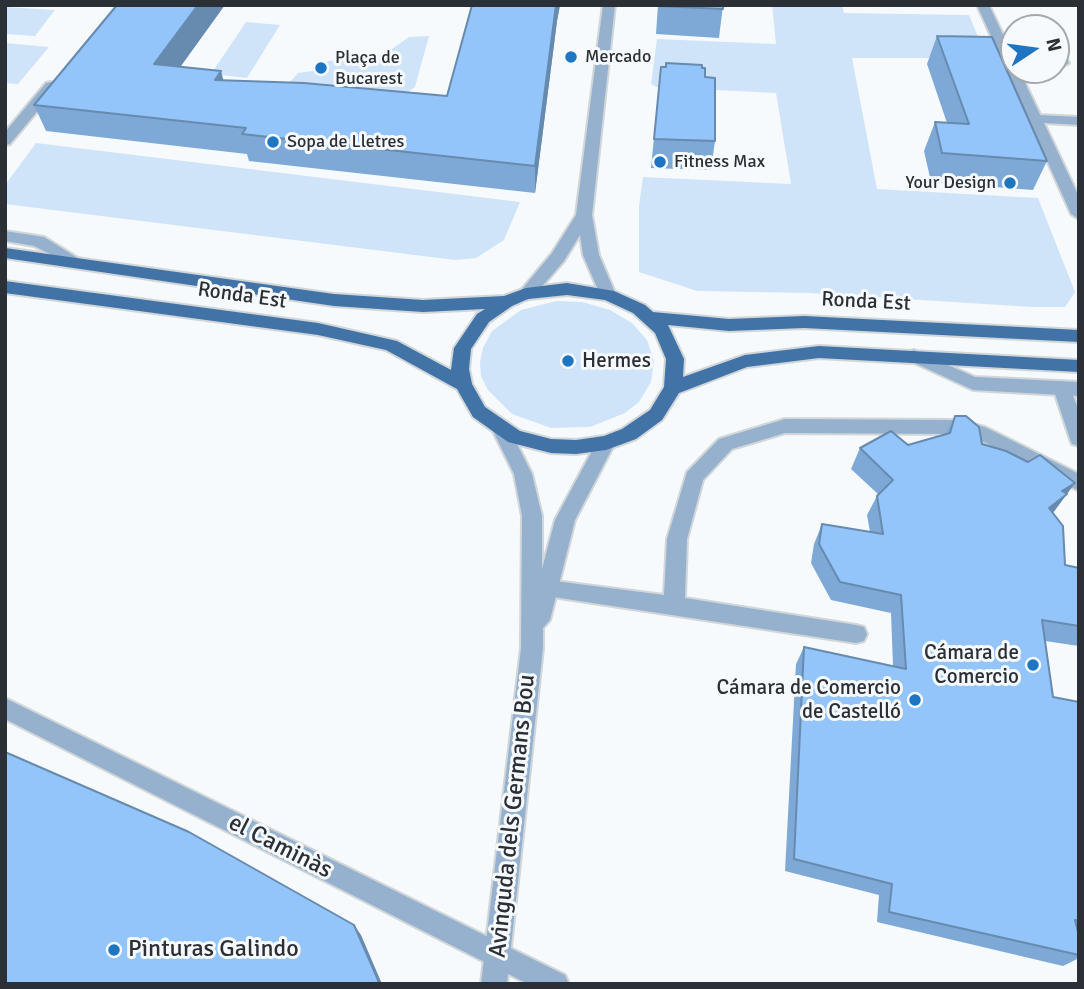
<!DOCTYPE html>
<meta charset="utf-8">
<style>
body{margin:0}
#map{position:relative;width:1084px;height:989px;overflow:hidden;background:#f6fafd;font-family:Signika,sans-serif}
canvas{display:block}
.frame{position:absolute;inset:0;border:7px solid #2a3036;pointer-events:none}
.north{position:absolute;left:1000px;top:14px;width:70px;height:70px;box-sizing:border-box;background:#f6fafd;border:2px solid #a4a9ad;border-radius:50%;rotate:77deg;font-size:19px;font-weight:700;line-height:28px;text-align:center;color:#2a3036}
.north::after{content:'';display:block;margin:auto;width:24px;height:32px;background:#1e75c2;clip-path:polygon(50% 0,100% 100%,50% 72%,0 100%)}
</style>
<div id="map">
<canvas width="1084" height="989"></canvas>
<div class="frame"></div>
<div class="north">N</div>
</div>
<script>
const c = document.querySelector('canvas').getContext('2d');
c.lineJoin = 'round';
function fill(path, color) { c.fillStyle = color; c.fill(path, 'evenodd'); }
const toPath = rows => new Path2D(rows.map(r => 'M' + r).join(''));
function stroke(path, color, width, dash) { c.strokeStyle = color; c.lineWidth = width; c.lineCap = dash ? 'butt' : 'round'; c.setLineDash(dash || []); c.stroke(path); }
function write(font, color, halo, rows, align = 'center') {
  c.font = font + ' Signika,sans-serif'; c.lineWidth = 6; c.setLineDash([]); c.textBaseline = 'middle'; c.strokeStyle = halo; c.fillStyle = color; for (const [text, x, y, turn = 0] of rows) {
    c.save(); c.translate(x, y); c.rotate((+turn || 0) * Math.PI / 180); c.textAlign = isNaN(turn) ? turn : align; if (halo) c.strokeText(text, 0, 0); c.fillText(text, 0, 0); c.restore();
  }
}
fill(toPath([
 [772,5,842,5,844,13,969,15,987,58,852,58,877,189,1038,198,1075,292,1065,307,1032,307,809,293,697,291,639,272,639,206,643,177,791,184,776,93,656,87,651,84,657,39,776,44],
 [5,7,55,10,35,36,5,34],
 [246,22,280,25,247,78,211,74],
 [429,36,415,87,408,92,290,82,298,73,313,71,328,61,371,58,389,51,409,37],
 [5,43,49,47,18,84,5,83],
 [36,143,520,202,504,240,476,258,455,260,5,204,5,185],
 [556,301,582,302,610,310,632,323,647,340,654,361,651,382,639,402,625,413,590,427,551,428,512,414,488,390,481,376,480,362,483,348,492,331,521,310]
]), '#d0e4f9');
const service = toPath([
 [1056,58,1067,60,1069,63,1062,67,1056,66,1056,58],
 [1017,114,1079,117,1079,125,1012,121,1012,115,1017,114],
 [1062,381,1068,383,1079,411,1079,446,1072,444,1070,439,1053,388,1056,383,1062,381],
 [785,419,955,420,985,427,1079,474,1079,491,980,440,955,434,785,433,732,449,703,480,687,539,685,598,856,625,864,627,867,634,864,641,856,643,540,595,537,589,540,583,547,580,664,595,667,539,687,472,719,439,785,419]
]);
const minor = toPath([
 [977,5,989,5,1014,58,1014,70,1019,70,1079,197,1079,219,1071,214,977,5],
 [51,82,58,86,56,89,10,144,5,145,5,132,46,83,51,82],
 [5,231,44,237,84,262,76,267,34,246,5,241,5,231],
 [914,350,975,377,1079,382,1079,396,973,390,908,360,905,356,908,352,914,350],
 [5,698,565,975,569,984,528,984,5,719,5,698]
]);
const tertiary = toPath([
 [603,5,615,5,592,215,599,255,616,295,608,301,602,299,583,255,580,235,564,261,532,298,526,300,518,294,552,253,576,215,603,5],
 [501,422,507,424,532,474,542,516,542,569,555,520,599,438,606,436,613,438,615,443,575,520,550,620,543,628,543,648,507,984,481,984,521,648,522,516,514,474,492,429,495,424,501,422]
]);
const primary = toPath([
 [5,248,334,294,423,300,504,296,526,288,567,283,614,291,645,305,653,312,729,319,804,316,1079,330,1079,342,804,328,729,331,668,325,684,359,683,377,745,355,819,346,1079,360,1079,372,819,358,747,367,679,393,662,420,636,439,606,450,576,454,551,453,508,442,473,417,457,389,386,350,318,335,5,293,5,281,318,323,397,341,451,370,454,348,477,314,485,309,423,312,334,306,5,258,5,248],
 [567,295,605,300,633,313,655,333,666,359,664,387,650,410,622,429,604,436,576,440,551,439,520,431,485,407,472,384,469,369,471,349,489,322,512,306,528,299,567,295]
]);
stroke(service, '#d1d6d9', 4);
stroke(minor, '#d1d6d9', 4);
stroke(tertiary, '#d1d6d9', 4);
stroke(primary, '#d1d6d9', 4);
fill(service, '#96b1ce');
fill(minor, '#96b1ce');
fill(tertiary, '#96b1ce');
fill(primary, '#4173a7');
fill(toPath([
 [472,5,560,5,557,21,535,193,249,161,247,154,46,131,34,105,180,67,223,80,447,96],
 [658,5,723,5,719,38,656,34],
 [937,36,1047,161,1033,190,931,182,924,151,935,122,947,123,927,64],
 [661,67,702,68,705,77,715,141,711,170,651,168],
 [955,416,982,444,1028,462,1075,483,1053,513,1065,565,1079,568,1079,646,1045,641,1053,697,1079,702,1079,958,1063,966,877,922,879,895,785,871,796,664,804,647,893,666,891,613,831,600,811,563,814,544,822,524,870,532,867,515,878,494,851,469,860,448,908,445,945,435]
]), '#7ea9d7');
fill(toPath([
 [198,5,225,5,163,91,154,64],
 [556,5,560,5,557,21,535,193,535,166],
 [221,71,228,98,215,80],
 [1075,483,1052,514,1049,508,1062,491],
 [354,925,361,935,382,984,378,984]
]), '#678aaf');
const building = toPath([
 [117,5,198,5,154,64,221,71,215,80,304,83,447,96,472,5,556,5,535,166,242,134,246,128,34,105,117,5],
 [659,5,723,5,723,9,659,6,659,5],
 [937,36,992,37,1047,161,942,153,935,122,969,124,937,36],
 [666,63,702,65,702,68,705,68,705,77,715,78,715,141,654,139,661,67,666,67,666,63],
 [955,416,966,416,979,427,982,444,1006,451,1028,462,1040,455,1075,483,1062,491,1067,494,1049,508,1063,526,1065,565,1079,568,1079,626,1042,620,1053,697,1079,702,1079,921,1075,920,1079,936,1079,955,889,912,892,884,794,859,804,647,906,669,901,595,840,582,819,544,822,524,883,534,877,496,893,480,860,448,891,431,908,445,950,433,955,416],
 [5,752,189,832,354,925,378,980,378,984,5,984,5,752]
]);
fill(building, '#93c5fa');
stroke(building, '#678aaf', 2);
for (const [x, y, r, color] of [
 [571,57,7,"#1e75c2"],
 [321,68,7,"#1e75c2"],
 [273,142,7,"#1e75c2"],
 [660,162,7,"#1e75c2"],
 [1010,183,7,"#1e75c2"],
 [568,361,7,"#1e75c2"],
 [1033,665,7,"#1e75c2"],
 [915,700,7,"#1e75c2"],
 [114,950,7,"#1e75c2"]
]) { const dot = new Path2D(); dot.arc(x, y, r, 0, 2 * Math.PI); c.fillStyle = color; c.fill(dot); stroke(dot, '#f6fafd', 2.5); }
write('18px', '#2a3036', '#f6fafd', [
 ["Mercado",585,57],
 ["Plaça de",335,58],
 ["Bucarest",335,79],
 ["Sopa de Lletres",287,142],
 ["Fitness Max",674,162],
 ["Your Design",996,183,"right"]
], 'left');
write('21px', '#2a3036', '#f6fafd', [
 ["Ronda Est",242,296,8],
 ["Ronda Est",866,302,3]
]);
write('21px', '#2a3036', '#f6fafd', [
 ["Hermes",582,361,"left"],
 ["Cámara de",1019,653],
 ["Comercio",1019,677],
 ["Cámara de Comercio",901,688],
 ["de Castelló",901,712]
], 'right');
write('24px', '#2a3036', '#f6fafd', [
 ["Avinguda dels Germans Bou",513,816,-84],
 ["el Caminàs",280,847,27]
]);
write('24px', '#2a3036', '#f6fafd', [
 ["Pinturas Galindo",128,950]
], 'left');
</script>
